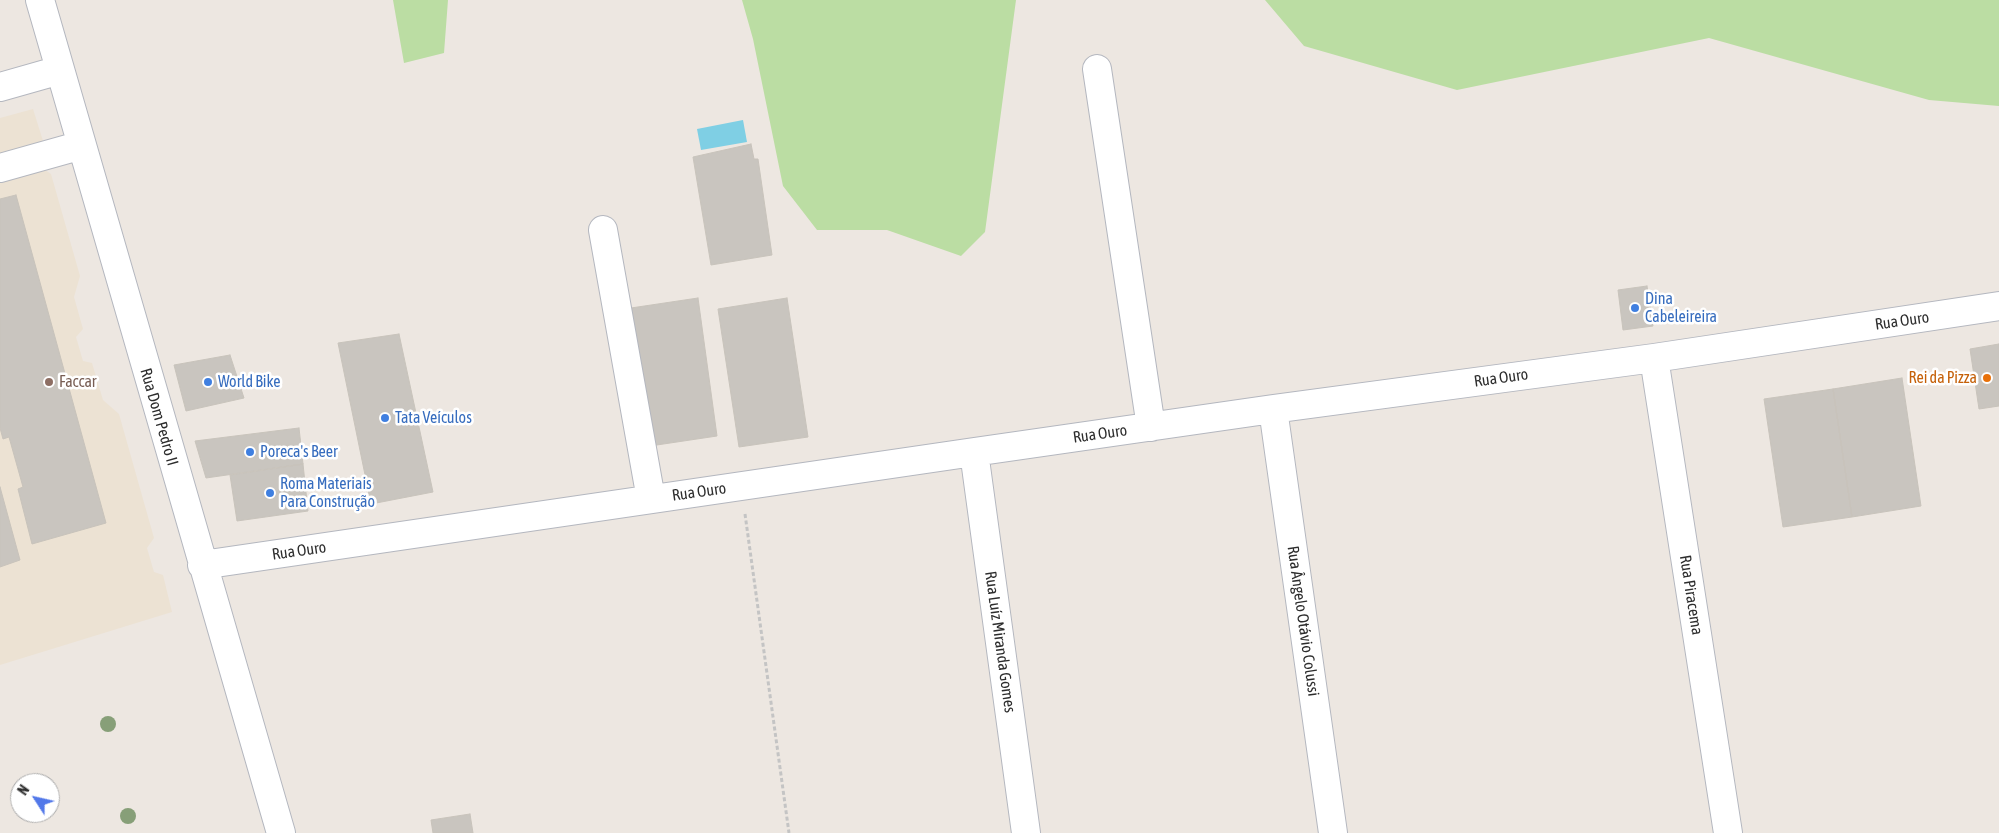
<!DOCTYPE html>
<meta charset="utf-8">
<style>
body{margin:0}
#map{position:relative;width:1999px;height:833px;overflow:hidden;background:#ede7e1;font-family:"Asap Condensed",sans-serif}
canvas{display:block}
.north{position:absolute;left:10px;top:773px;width:50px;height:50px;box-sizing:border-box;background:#fff;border:1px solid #ababab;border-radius:50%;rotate:305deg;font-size:14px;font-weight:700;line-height:20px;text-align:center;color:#2d2d2d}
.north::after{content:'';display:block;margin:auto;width:18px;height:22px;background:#5278e9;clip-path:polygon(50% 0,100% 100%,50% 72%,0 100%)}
</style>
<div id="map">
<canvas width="1999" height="833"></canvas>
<div class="north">N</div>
</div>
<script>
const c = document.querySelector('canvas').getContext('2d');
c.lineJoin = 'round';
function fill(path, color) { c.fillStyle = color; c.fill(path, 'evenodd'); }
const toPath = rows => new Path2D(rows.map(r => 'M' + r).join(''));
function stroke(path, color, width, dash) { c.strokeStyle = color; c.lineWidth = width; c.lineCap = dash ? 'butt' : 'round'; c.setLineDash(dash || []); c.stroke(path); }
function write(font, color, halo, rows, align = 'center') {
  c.font = font + ' "Asap Condensed",sans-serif'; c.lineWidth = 5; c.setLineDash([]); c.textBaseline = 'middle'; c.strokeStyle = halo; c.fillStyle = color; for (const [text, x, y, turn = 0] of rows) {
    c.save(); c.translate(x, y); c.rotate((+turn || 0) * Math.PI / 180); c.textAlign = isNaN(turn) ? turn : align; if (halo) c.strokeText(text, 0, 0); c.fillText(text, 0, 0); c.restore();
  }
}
fill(toPath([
 [33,109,44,144,42,168,51,174,80,276,74,297,83,329,76,337,83,361,92,363,103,400,119,414,154,538,147,548,154,572,163,575,172,612,0,665,0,118]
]), '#ece2d3');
fill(toPath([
 [393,0,448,0,444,53,404,63],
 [742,0,1016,0,985,232,961,256,887,230,817,230,783,186,753,39],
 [1265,0,1999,0,1999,106,1929,100,1709,38,1457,90,1304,46]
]), '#bbdda3');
fill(toPath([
 [743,120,747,142,701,150,697,129]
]), '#7fcfe4');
const building = toPath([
 [751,144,754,159,758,159,772,255,711,265,693,157,751,144],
 [16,195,106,523,32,544,18,489,23,487,9,437,3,439,0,428,0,199,16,195],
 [1647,286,1653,326,1623,330,1618,290,1647,286],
 [698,298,717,436,650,446,631,308,698,298],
 [787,298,808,437,739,447,718,309,787,298],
 [399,334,433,492,371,504,338,343,399,334],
 [1999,344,1999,406,1979,409,1970,349,1999,344],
 [230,355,244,398,186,411,174,365,230,355],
 [1902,378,1921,506,1852,517,1833,389,1902,378],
 [1833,389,1852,517,1783,527,1764,399,1833,389],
 [299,428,303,464,206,478,195,441,299,428],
 [303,464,308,511,237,521,230,475,303,464],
 [0,487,20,560,0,567,0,487],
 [470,814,473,833,433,833,431,820,470,814]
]);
fill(building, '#c9c5bf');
stroke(building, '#c8c3bb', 1);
const minor = toPath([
 [40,0,281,833],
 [1097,69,1151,427],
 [0,87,60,70],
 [0,168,82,145],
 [603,230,651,499],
 [1654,358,1728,833],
 [1273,409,1333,833],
 [974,452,1026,833],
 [202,565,974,452,1273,409,1654,358,1999,306]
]);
stroke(minor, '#b4b7bf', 30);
stroke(toPath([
 [745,514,789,833]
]), '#c4c4c4', 3, [4, 2.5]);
stroke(minor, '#fff', 28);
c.fillStyle = '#879f78';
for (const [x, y] of [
 [108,724],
 [128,816]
]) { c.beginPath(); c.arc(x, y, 8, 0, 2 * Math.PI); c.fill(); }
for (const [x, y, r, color] of [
 [1635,308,5,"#3f7fe0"],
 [1987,378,5,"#e8710a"],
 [49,382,5,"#8d6e63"],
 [208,382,5,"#3f7fe0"],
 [385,418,5,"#3f7fe0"],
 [250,452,5,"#3f7fe0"],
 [270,493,5,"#3f7fe0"]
]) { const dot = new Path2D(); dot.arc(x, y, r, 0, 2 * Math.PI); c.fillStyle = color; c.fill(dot); stroke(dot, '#fff', 2); }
write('16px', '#366cbe', '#fff', [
 ["Dina",1645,299],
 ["Cabeleireira",1645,317],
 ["World Bike",218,382],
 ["Tata Veículos",395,418],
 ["Poreca's Beer",260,452],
 ["Roma Materiais",280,484],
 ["Para Construção",280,502]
], 'left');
write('16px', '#2d2d2d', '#fff', [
 ["Rua Ouro",1902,321,-8],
 ["Rua Ouro",1501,378,-8],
 ["Rua Dom Pedro II",159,417,74],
 ["Rua Ouro",1100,434,-8],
 ["Rua Ouro",699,492,-8],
 ["Rua Ouro",299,551,-8],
 ["Rua Piracema",1691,595,81],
 ["Rua Ângelo Otávio Colussi",1303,621,82],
 ["Rua Luíz Miranda Gomes",1000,642,82]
]);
write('16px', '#c56008', '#fff', [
 ["Rei da Pizza",1977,378]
], 'right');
write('16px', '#785e54', '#fff', [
 ["Faccar",59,382]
], 'left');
</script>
